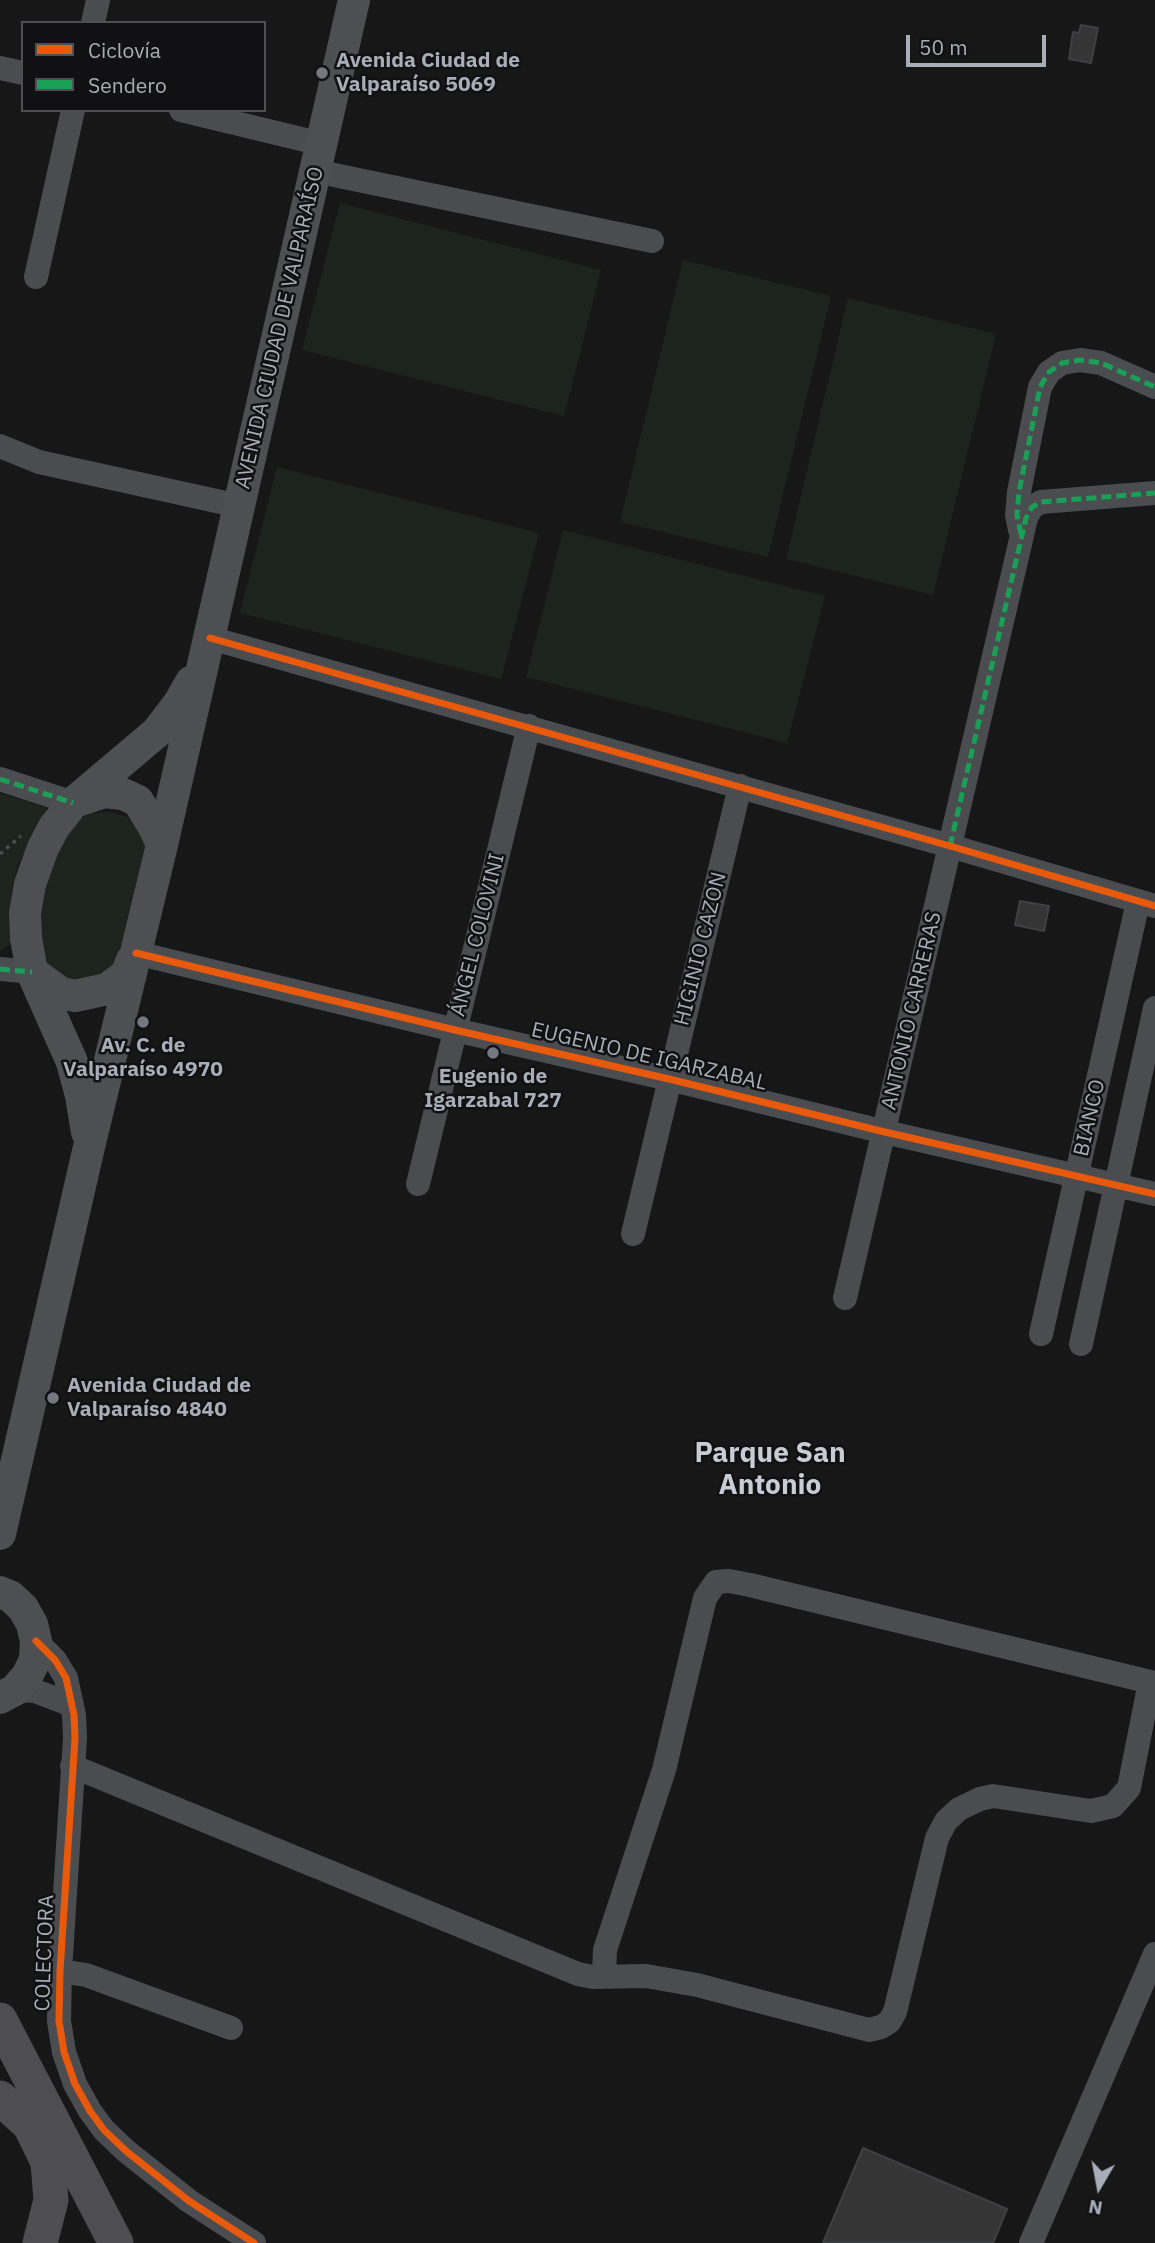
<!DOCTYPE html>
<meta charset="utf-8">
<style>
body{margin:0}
#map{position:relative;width:1155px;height:2243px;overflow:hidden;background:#171717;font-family:"IBM Plex Sans",sans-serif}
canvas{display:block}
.legend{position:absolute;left:21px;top:21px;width:245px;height:91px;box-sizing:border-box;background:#111113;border:2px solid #4d4f55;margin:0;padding:9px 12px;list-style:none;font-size:21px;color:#a8adb8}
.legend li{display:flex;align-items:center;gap:14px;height:35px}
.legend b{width:35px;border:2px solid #4d4f55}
.north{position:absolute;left:1064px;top:2152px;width:70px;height:70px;-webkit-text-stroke:5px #111113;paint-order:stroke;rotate:190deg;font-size:19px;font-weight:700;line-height:28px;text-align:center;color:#a8adb8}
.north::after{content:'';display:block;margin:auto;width:24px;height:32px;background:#a8adb8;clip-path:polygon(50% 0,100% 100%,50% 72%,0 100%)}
.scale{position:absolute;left:906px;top:35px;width:140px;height:32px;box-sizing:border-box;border:4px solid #a8adb8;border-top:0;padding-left:9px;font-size:21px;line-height:24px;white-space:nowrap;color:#a8adb8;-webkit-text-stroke:5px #111113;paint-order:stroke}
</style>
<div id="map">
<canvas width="1155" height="2243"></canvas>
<ul class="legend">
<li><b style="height:9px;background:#e8590c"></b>Ciclovía</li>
<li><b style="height:9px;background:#1a9f57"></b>Sendero</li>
</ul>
<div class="north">N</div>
<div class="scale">50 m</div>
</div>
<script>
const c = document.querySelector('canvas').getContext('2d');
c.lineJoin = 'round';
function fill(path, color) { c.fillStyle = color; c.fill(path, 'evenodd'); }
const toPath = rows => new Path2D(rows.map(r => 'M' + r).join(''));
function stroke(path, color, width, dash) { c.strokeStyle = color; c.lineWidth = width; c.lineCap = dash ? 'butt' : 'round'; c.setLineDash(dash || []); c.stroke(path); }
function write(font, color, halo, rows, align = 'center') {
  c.font = font + ' "IBM Plex Sans",sans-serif'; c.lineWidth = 5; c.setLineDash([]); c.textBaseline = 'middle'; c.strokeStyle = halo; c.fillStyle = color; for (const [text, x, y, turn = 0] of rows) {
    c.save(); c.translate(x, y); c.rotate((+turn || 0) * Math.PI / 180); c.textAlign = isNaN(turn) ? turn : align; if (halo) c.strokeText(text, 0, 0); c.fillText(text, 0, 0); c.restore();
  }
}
fill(toPath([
 [340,203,601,270,564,416,302,350],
 [683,260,831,296,768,557,620,522],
 [848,298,996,334,933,595,786,559],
 [277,467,539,533,501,679,240,613],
 [563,530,825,596,787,743,526,677],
 [0,793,45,807,49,816,18,864,11,892,14,942,0,951],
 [111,812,128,817,140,827,145,839,145,852,121,958,93,984,57,976,47,963,39,945,41,893,65,836,80,819,90,813]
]), '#1d241e');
const building = toPath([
 [1081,25,1098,28,1091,63,1069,59,1073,32,1079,33,1081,25],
 [1020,901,1049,906,1044,931,1015,925,1020,901],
 [863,2148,1007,2209,993,2243,823,2243,863,2148]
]);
fill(building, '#353536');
stroke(building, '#3f4043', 2);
stroke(toPath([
 [0,854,21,836]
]), '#4d4e52', 3.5, [3.5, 5]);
stroke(toPath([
 [93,23,98,0],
 [0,68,23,73],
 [181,110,322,144],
 [315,171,652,241],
 [36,277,73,110],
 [0,446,39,462,239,506],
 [1020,530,1017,515,1019,492,1040,387,1049,372,1062,363,1080,360,1101,363,1155,387],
 [210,638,950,846,1155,906],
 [0,779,73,803],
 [136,953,455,1030,669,1079,885,1132,1155,1194],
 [0,969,32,972],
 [418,1184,529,726],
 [633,1234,740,786],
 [845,1298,1026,518,1032,507,1041,502,1155,493],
 [1041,1334,1138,902],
 [1081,1344,1155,1008],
 [36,1641,55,1660,66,1678,74,1715,75,1738,60,1971,59,2021,64,2052,75,2084,90,2111,104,2130,126,2151,189,2201,254,2243],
 [15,1690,35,1691,72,1705],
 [72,1766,578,1974,593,1977,646,1976,697,1985,869,2030,881,2027,889,2022,895,2012,937,1838,946,1821,959,1809,980,1799,993,1796,1091,1811,1113,1806,1129,1788,1150,1682],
 [60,1971,86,1975,231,2028],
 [604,1976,605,1950,664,1770,705,1598,716,1582,729,1581,750,1585,1155,1683],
 [1031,2243,1155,1954]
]), '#4b4c50', 24);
stroke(toPath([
 [77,801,104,792,123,794,138,801,155,829,162,845],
 [32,972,61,993,75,996,107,989,126,975,132,960],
 [87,1132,81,1096,72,1062,32,972,26,938,25,913,30,884,43,848,54,827,73,803,157,732,179,703,191,682],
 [0,1534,89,1147,162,845,354,0],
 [0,1592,10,1596,23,1608,32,1624,36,1641,35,1660,27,1676,15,1690,0,1698]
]), '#4d4f52', 32);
stroke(toPath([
 [0,2020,116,2243],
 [0,2098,30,2125,48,2162,51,2200,40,2243]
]), '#4e4e51', 35);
stroke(toPath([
 [1021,534,1017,515,1019,492,1040,387,1049,372,1062,363,1080,360,1101,363,1155,387],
 [0,779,73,803],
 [950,846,1026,518,1032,507,1041,502,1155,493],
 [0,969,32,972]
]), '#1a9f57', 5, [10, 5]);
stroke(toPath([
 [210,638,950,846,1155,906],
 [136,953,455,1030,669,1079,885,1132,1155,1194],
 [36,1641,55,1660,66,1678,74,1715,75,1738,60,1971,59,2021,64,2052,75,2084,90,2111,104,2130,126,2151,189,2201,254,2243]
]), '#e8590c', 7);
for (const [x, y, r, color] of [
 [322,73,7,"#757880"],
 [143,1022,7,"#757880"],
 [493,1053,7,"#757880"],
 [53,1398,7,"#757880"]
]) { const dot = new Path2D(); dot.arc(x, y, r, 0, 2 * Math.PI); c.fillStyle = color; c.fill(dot); stroke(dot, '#111113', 2.5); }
write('bold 21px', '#a8adb8', '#111113', [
 ["Avenida Ciudad de",336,61],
 ["Valparaíso 5069",336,85],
 ["Av. C. de",143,1046,"center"],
 ["Valparaíso 4970",143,1070,"center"],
 ["Eugenio de",493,1077,"center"],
 ["Igarzabal 727",493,1101,"center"],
 ["Avenida Ciudad de",67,1386],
 ["Valparaíso 4840",67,1410]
], 'left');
write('21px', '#a8adb8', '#111113', [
 ["AVENIDA CIUDAD DE VALPARAÍSO",280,328,-77],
 ["ÁNGEL COLOVINI",478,935,-76],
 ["HIGINIO CAZON",701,949,-76],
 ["ANTONIO CARRERAS",912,1011,-77],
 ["EUGENIO DE IGARZABAL",649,1057,13],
 ["BIANCO",1090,1118,-77],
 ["COLECTORA",45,1953,-88]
]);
write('bold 28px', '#c9ccd4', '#111113', [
 ["Parque San",770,1454],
 ["Antonio",770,1486]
]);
</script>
